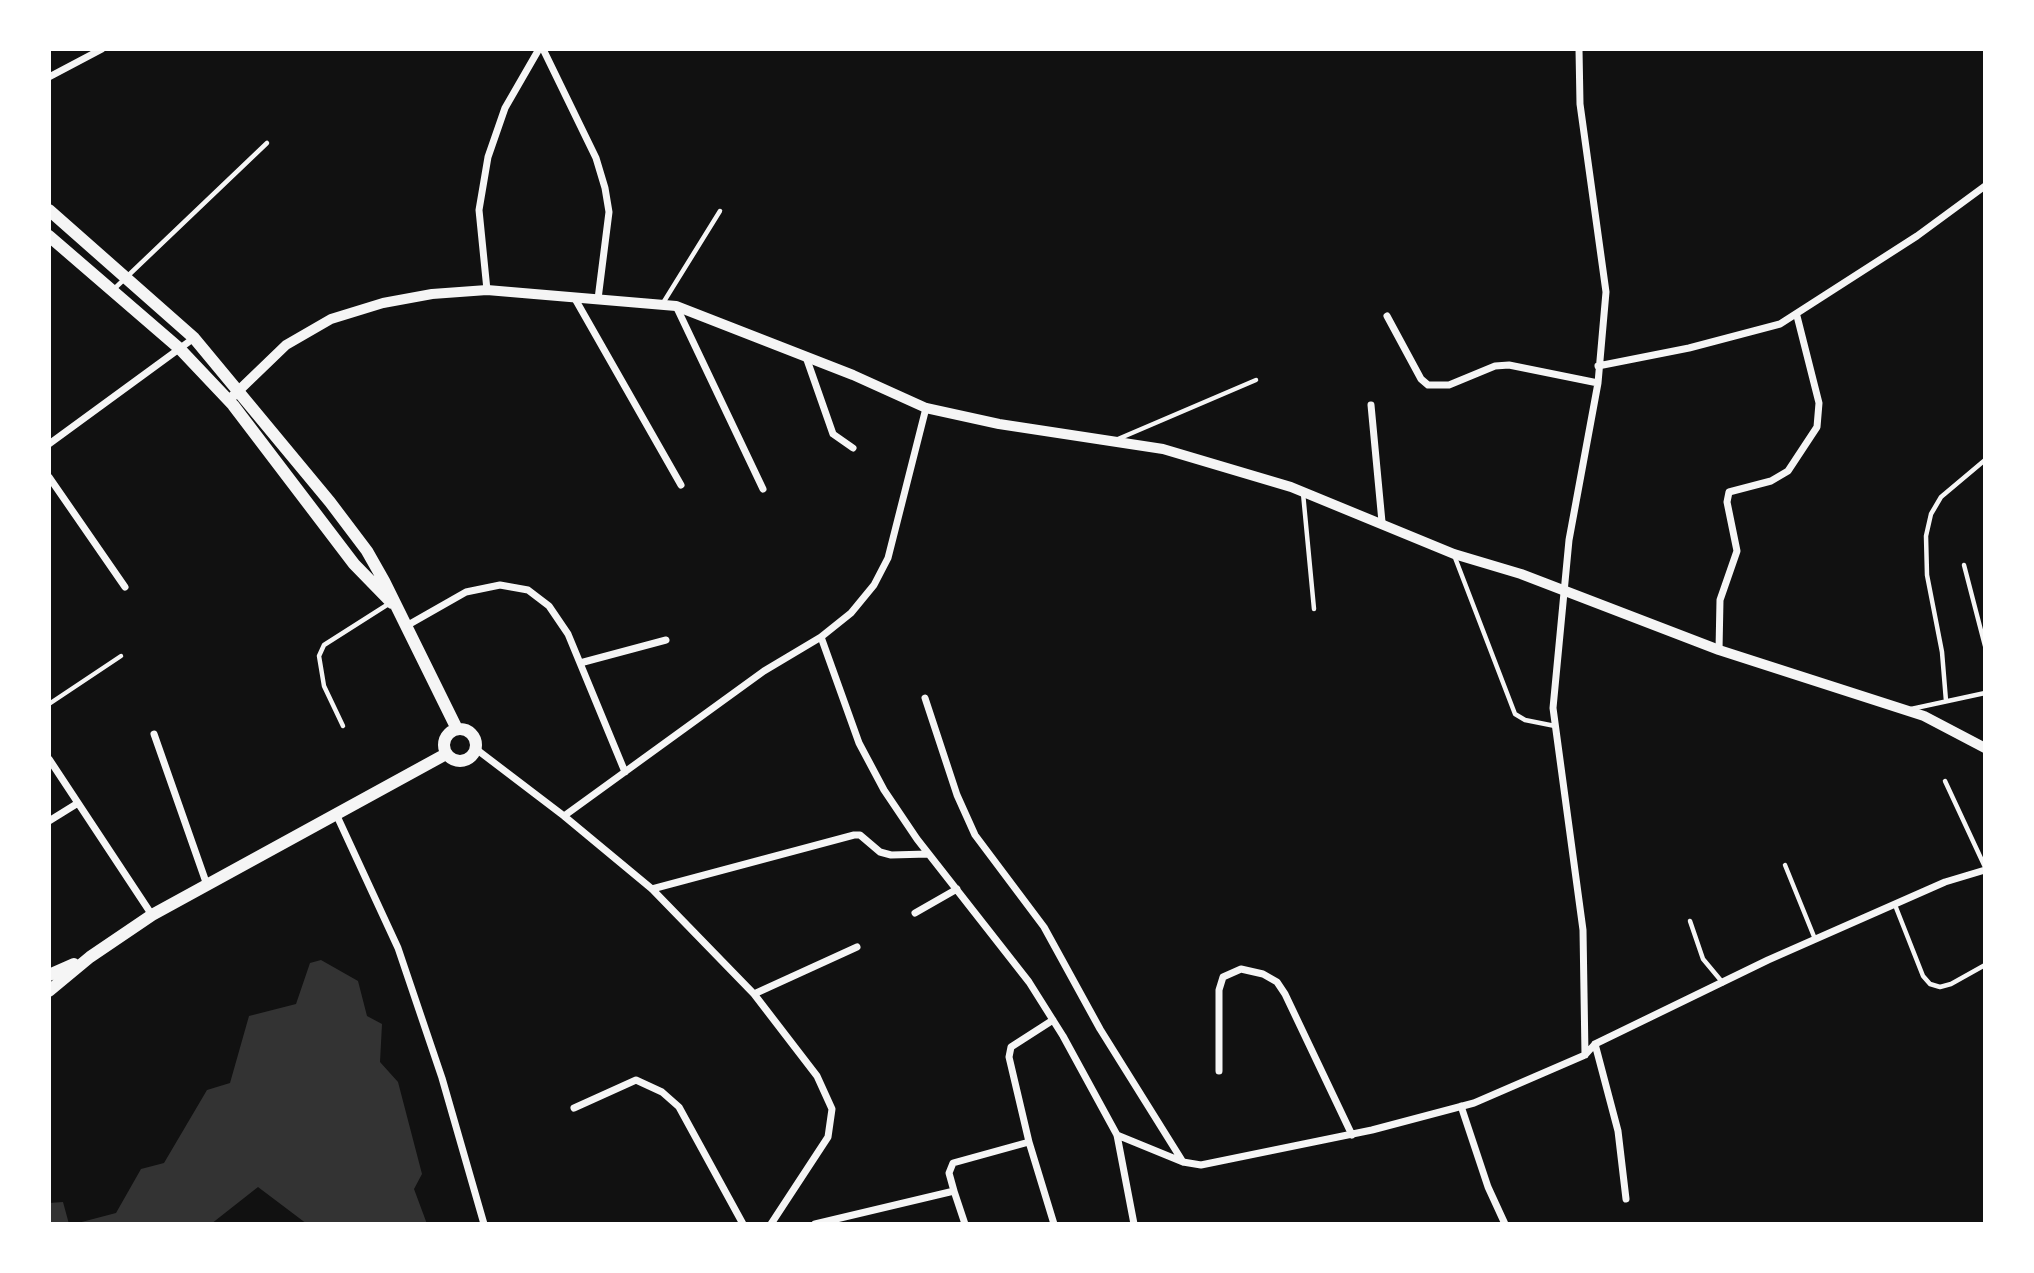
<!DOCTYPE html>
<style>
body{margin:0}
#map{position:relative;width:2034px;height:1273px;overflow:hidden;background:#111;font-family:"Exo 2",sans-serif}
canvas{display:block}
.frame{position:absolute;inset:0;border:51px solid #fff;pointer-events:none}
</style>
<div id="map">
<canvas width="2034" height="1273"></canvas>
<div class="frame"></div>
</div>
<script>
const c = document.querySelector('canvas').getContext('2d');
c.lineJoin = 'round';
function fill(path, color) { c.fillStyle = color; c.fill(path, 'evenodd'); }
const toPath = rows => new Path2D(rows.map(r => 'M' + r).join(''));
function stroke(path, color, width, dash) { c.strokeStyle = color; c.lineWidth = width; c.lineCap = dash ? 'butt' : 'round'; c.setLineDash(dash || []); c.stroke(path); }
fill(toPath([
 [321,960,358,981,367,1016,382,1024,380,1062,398,1082,422,1174,414,1189,427,1224,307,1224,258,1187,211,1224,74,1224,116,1213,141,1169,164,1163,207,1090,230,1083,249,1016,296,1004,310,963],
 [63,1202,69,1224,49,1224,49,1203]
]), '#333');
stroke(toPath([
 [113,290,267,143],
 [663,303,720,211],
 [1118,439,1256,380],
 [1303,493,1314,609],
 [1454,555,1515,714,1525,720,1555,726],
 [1964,565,1985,646],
 [1946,701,1942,652,1927,575,1926,536,1931,514,1941,497,1985,460],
 [49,704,121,656],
 [1911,709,1985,693],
 [343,726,324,686,319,656,324,645,390,603],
 [1945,781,1985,867],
 [1785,865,1815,939],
 [1895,905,1923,976,1930,984,1940,987,1951,984,1985,965],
 [1690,921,1703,959,1723,983]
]), '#f5f5f5', 4.5);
stroke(toPath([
 [543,49,596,158,605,188,609,212,598,299],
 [1579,49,1580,104,1606,292,1598,383,1569,540,1553,708,1583,930,1585,1055],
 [49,77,102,49],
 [487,290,479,210,488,157,505,108,539,49],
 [574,297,681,485],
 [676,306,763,489],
 [1387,316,1421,379,1428,385,1449,385,1495,366,1509,365,1598,383],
 [806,357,833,434,853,448],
 [1598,366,1689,348,1780,324,1917,236,1985,186],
 [1371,405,1382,522],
 [49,444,194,338],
 [49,477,125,587],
 [408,625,466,592,500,585,528,590,549,606,568,634,625,772],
 [821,637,859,743,884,790,917,839,1029,982,1063,1036,1117,1135,1134,1224],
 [1719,650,1720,600,1737,551,1727,502,1729,492,1771,481,1788,471,1817,427,1819,403,1797,316],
 [580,663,666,640],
 [925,698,957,795,975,835,1044,927,1100,1029,1183,1162],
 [154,734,207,885],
 [476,749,564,816,652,889,754,994,817,1076,832,1109,828,1137,771,1224],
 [49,759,152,915],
 [337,816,398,948,442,1078,484,1224],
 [564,816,764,671,821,637,851,613,874,585,888,558,926,408],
 [49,821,78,803],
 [652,889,854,835,860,835,880,852,891,855,928,854],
 [915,913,957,889],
 [754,994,857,947],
 [1053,1020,1011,1047,1009,1057,1029,1142,1054,1224],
 [1595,1044,1618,1131,1626,1199],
 [1219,1071,1219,990,1223,977,1241,969,1263,974,1277,982,1285,994,1352,1135],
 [1461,1106,1488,1187,1505,1224],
 [574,1108,636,1080,662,1092,679,1107,743,1224],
 [1117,1135,1183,1162,1201,1165,1372,1130,1474,1103,1585,1055,1595,1044,1768,960,1945,882,1985,870],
 [954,1191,949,1173,953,1163,1029,1142],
 [815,1224,954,1191,965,1224]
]), '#f5f5f5', 7);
stroke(toPath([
 [232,397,286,345,331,319,383,303,432,294,487,290,676,306,853,375,926,408,999,424,1163,449,1291,487,1454,554,1521,574,1719,650,1924,716,1985,748]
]), '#f5f5f5', 10);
stroke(toPath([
 [49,210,194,338,330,502,367,551,384,581,457,729],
 [49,236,180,349,233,405,354,564,392,603],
 '444 745a16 16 0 1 1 32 0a16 16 0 1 1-32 0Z',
 [49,975,74,964],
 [49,991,90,957,152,915,446,754]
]), '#f5f5f5', 12);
</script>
